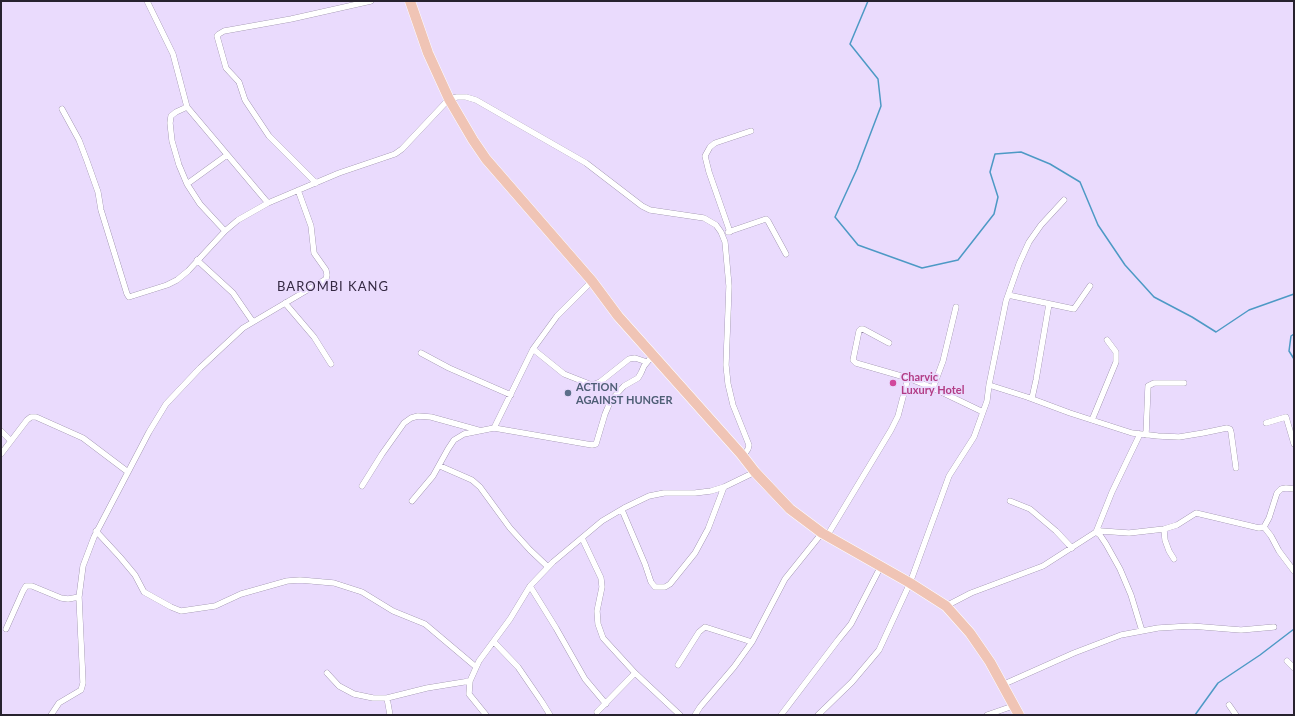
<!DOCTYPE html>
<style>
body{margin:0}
#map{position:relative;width:1295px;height:716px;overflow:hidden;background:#eadbfd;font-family:Lato,sans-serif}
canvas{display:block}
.frame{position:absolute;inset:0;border:2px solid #27222e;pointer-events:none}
</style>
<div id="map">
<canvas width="1295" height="716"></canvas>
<div class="frame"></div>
</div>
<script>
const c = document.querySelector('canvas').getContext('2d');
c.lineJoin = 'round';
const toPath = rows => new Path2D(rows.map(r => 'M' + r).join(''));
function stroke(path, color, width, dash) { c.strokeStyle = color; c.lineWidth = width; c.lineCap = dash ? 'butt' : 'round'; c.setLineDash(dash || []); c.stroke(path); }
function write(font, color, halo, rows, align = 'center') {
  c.font = font + ' Lato,sans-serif'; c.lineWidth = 3.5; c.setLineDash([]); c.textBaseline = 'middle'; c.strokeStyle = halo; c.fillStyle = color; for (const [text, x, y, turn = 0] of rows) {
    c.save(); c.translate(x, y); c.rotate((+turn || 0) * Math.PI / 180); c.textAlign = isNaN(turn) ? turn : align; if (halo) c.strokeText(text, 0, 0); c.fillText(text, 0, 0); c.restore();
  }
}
stroke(toPath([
 [868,1,850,44,878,79,881,106,857,169,835,217,858,245,922,268,958,260,994,214,998,197,990,172,995,154,1021,152,1050,164,1080,182,1098,225,1125,265,1154,297,1192,317,1216,332,1249,310,1294,294],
 [1294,334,1291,336,1289,351,1294,359],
 [1195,715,1218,683,1260,655,1294,629]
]), '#4d99c5', 1.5);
const street = toPath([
 [147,1,173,54,187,107,268,203],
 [187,107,176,112,171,116,170,123,172,141,179,165,187,184,200,204,225,231],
 [62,109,79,140,87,161,98,192,101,210,127,294,129,297,167,285,177,280,188,271,225,231,238,220,268,203,339,173,395,154,402,149,449,99,457,97,466,97,476,100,586,163,642,206,650,210,704,218,716,225,721,232,725,242,729,286,726,365,728,384,733,405,749,445,748,449,746,452,741,454],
 [316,183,269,136,245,100,239,82,226,68,217,36,219,34,224,31,291,19,371,1],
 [187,184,227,155],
 [728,232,766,219,768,221,786,254],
 [730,232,709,172,705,156,710,147,715,143,751,131],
 [197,260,233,293,253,322],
 [1008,295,1074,309,1090,286],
 [285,303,314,337,331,364],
 [533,349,564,374,592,385,600,382,629,359,635,358,647,362],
 [421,353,449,368,511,395],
 [989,385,1006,301,1019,264,1029,242,1041,225,1064,200],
 [933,388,943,361,956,307],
 [1032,398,1036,380,1049,304],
 [983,412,987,401,989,385,1027,397,1070,413,1132,433,1158,436,1179,437,1203,433,1227,428,1230,429,1231,432,1236,468],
 [1092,420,1116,362,1116,352,1107,340],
 [1266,423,1286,417,1294,444],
 [494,428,592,445,596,444,605,414,611,400,624,386,638,378,641,373,644,366,653,355],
 [1,431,10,440],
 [1140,434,1112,492,1096,532,1100,535,1106,544,1120,569,1131,595,1142,631],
 [1146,435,1148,386,1154,383,1184,383],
 [1,454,27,420,31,417,36,417,83,438,128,472],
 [440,466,472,480,480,487,510,528,530,550,548,567],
 [362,486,382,454,404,423,411,418,418,416,431,417,478,430],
 [412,501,433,476,448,449,454,440,464,434,494,428,533,349,557,316,592,281],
 [1010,501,1030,509,1056,531,1072,548],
 [622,510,645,564,651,582,655,587,665,587,670,584,695,553,708,529,724,487],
 [1264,527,1271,536,1279,551,1294,571],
 [1164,529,1165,540,1169,551,1174,559],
 [96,531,120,557,135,575,144,592,171,607,181,611,215,606,241,594,287,581,300,580,334,583,362,592,393,611,425,624,476,667],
 [827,536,891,430,898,416,908,378],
 [582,538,601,578,602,587,597,611,598,624,603,638,635,673,680,715],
 [530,586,556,628,585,679,606,704],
 [946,606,971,593,1043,566,1096,532,1101,531,1129,533,1164,529,1177,525,1196,513,1259,528,1264,527,1269,518,1277,493,1281,489,1286,488,1294,489],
 [6,629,23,591,26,586,32,586,61,598,68,599,79,597],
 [494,642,518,667,542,702,550,715],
 [1287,661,1294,668],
 [678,665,699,632,705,627,752,642],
 [327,673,339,686,354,694,373,698,387,698,427,688,470,681],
 [1002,685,1074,653,1121,635,1158,628,1191,626,1241,630,1274,627],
 [387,698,390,715],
 [1229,705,1236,715],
 [597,712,635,673],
 [51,715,59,703,81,690,83,683,79,597,83,566,94,537,149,432,166,404,200,368,243,328,326,279,327,275,326,270,314,253,311,226,298,190],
 [486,715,469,694,470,681,479,661,510,619,530,586,553,562,602,521,624,508,649,496,664,493,695,493,711,491,724,487,755,472],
 [695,715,700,707,734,667,752,642,785,579,822,533],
 [781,715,838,640,851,624,881,566],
 [818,715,852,682,879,650,910,583,949,476,974,437,983,412,933,388,908,378,856,363,853,360,859,331,861,329,863,329,889,343],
 [987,715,1013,706]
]);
const highway = toPath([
 [410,1,428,53,449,99,473,140,486,159,592,281,618,316,741,454,755,472,790,509,822,533,910,583,946,606,970,633,990,662,1019,715]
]);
stroke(street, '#877a98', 6);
stroke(highway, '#fff', 11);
stroke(street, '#fff', 5.5);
stroke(highway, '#f0c4b5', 10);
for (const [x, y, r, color] of [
 [893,383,4,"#d1479c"],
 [568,393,4,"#5c6f8a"]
]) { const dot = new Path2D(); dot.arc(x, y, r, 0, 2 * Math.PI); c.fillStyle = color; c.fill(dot); stroke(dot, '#eadbfd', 1.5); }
write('bold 11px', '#b23c85', '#eadbfd', [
 ["Charvic",901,377],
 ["Luxury Hotel",901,390]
], 'left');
write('bold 11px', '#4e5e75', '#eadbfd', [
 ["ACTION",576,387],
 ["AGAINST HUNGER",576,400]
], 'left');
c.letterSpacing = '1px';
write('13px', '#352943', '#eadbfd', [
 ["BAROMBI KANG",333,287]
]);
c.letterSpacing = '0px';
</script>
